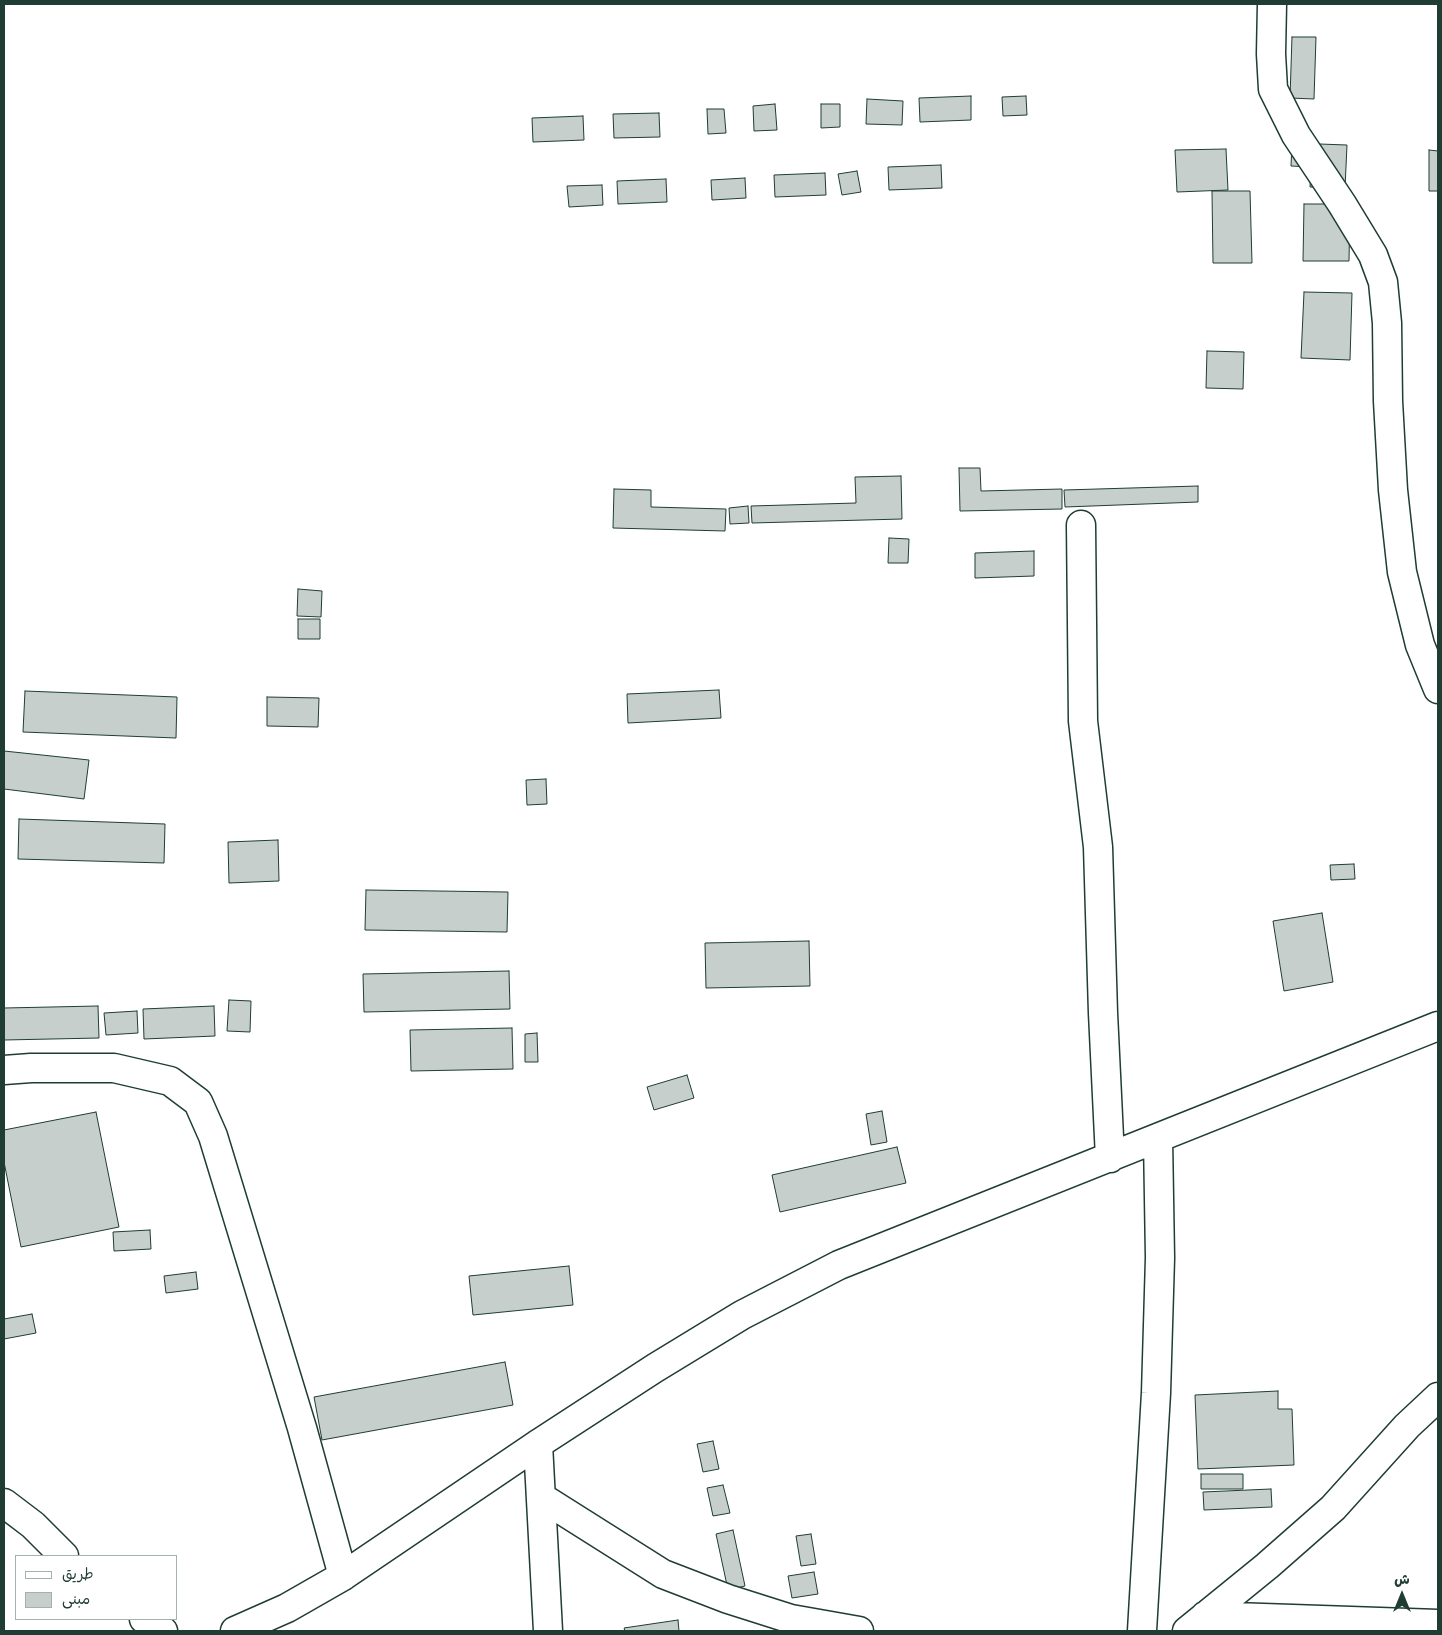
<!DOCTYPE html>
<meta charset="utf-8">
<style>
body{margin:0}
#map{position:relative;width:1442px;height:1635px;overflow:hidden;background:#fff;font-family:Kalam,"Playpen Sans Arabic",sans-serif}
canvas{display:block}
.frame{position:absolute;inset:0;border:5px solid #1f3d34;pointer-events:none}
.legend{position:absolute;left:15px;top:1555px;width:162px;height:65px;box-sizing:border-box;background:#fff;border:1px solid #a5b1ae;margin:0;padding:6px 9px;list-style:none;font-size:15px;color:#1f3d34}
.legend li{display:flex;align-items:center;gap:10px;height:25px}
.legend b{width:25px;border:1px solid #a5b1ae}
.north{position:absolute;left:1377px;top:1570px;width:50px;height:50px;-webkit-text-stroke:4px #fff;paint-order:stroke;rotate:0deg;font-size:14px;font-weight:700;line-height:20px;text-align:center;color:#1f3d34}
.north::after{content:'';display:block;margin:auto;width:18px;height:22px;background:#1f3d34;clip-path:polygon(50% 0,100% 100%,50% 72%,0 100%)}
</style>
<div id="map">
<canvas width="1442" height="1635"></canvas>
<div class="frame"></div>
<ul class="legend">
<li><b style="height:6px;background:#fff"></b>طريق</li>
<li><b style="height:14px;background:#c7cfcc"></b>مبنى</li>
</ul>
<div class="north">ش</div>
</div>
<script>
const c = document.querySelector('canvas').getContext('2d');
c.lineJoin = 'round';
function fill(path, color) { c.fillStyle = color; c.fill(path, 'evenodd'); }
const toPath = rows => new Path2D(rows.map(r => 'M' + r).join(''));
function stroke(path, color, width, dash) { c.strokeStyle = color; c.lineWidth = width; c.lineCap = dash ? 'butt' : 'round'; c.setLineDash(dash || []); c.stroke(path); }
const building = toPath([
 [1292,37,1316,37,1314,99,1290,98,1292,37],
 [971,96,971,120,920,122,919,98,971,96],
 [1026,96,1027,115,1003,116,1002,97,1026,96],
 [867,99,903,101,902,125,866,124,867,99],
 [775,104,777,130,754,131,753,106,775,104],
 [821,104,840,104,840,127,821,128,821,104],
 [707,109,724,109,726,133,708,134,707,109],
 [659,113,660,137,614,138,613,114,659,113],
 [583,116,584,140,533,142,532,118,583,116],
 [1292,143,1347,145,1345,188,1310,187,1311,167,1291,166,1292,143],
 [1226,149,1228,190,1177,192,1175,150,1226,149],
 [1429,150,1438,151,1438,191,1429,191,1429,150],
 [941,165,942,188,889,190,888,167,941,165],
 [857,171,861,192,842,195,838,174,857,171],
 [825,173,826,195,775,197,774,175,825,173],
 [745,178,746,198,712,200,711,180,745,178],
 [666,179,667,202,618,204,617,181,666,179],
 [602,185,603,205,569,207,567,186,602,185],
 [1212,191,1250,191,1252,263,1213,263,1212,191],
 [1304,204,1350,204,1349,261,1303,261,1304,204],
 [1304,292,1352,293,1350,360,1301,358,1304,292],
 [1207,351,1244,352,1243,389,1206,388,1207,351],
 [959,468,980,468,981,491,1062,489,1062,509,960,511,959,468],
 [901,476,902,519,752,523,751,506,856,503,855,477,901,476],
 [1198,486,1198,502,1065,507,1064,490,1198,486],
 [614,489,651,490,651,507,726,509,725,531,613,528,614,489],
 [748,506,749,523,730,524,729,508,748,506],
 [889,538,909,539,908,563,888,563,889,538],
 [1034,551,1034,576,975,578,975,553,1034,551],
 [298,589,322,591,321,617,297,616,298,589],
 [298,619,320,619,320,639,298,639,298,619],
 [719,690,721,718,628,723,627,694,719,690],
 [25,691,177,697,176,738,23,732,25,691],
 [267,697,319,698,318,727,267,726,267,697],
 [4,751,89,760,84,799,4,789,4,751],
 [546,779,547,804,527,805,526,780,546,779],
 [19,819,165,824,164,863,18,859,19,819],
 [278,840,279,881,229,883,228,842,278,840],
 [1354,864,1355,879,1331,880,1330,865,1354,864],
 [366,890,508,892,507,932,365,930,366,890],
 [1322,913,1333,982,1284,991,1273,921,1322,913],
 [809,941,810,986,706,988,705,943,809,941],
 [509,971,510,1009,364,1012,363,974,509,971],
 [229,1000,251,1001,250,1032,227,1031,229,1000],
 [98,1006,99,1038,4,1040,4,1008,98,1006],
 [214,1006,215,1036,144,1039,143,1009,214,1006],
 [137,1011,138,1033,106,1035,104,1013,137,1011],
 [512,1028,513,1069,411,1071,410,1030,512,1028],
 [537,1033,538,1062,525,1062,525,1034,537,1033],
 [687,1075,694,1098,654,1110,647,1087,687,1075],
 [882,1111,887,1142,871,1145,866,1114,882,1111],
 [96,1112,119,1227,21,1247,4,1162,4,1130,96,1112],
 [897,1147,906,1183,780,1212,772,1175,897,1147],
 [150,1230,151,1249,114,1251,113,1232,150,1230],
 [569,1266,573,1305,473,1315,469,1276,569,1266],
 [196,1272,198,1289,166,1293,164,1276,196,1272],
 [32,1314,36,1333,4,1339,4,1319,32,1314],
 [505,1362,513,1405,322,1440,314,1397,505,1362],
 [1278,1391,1278,1409,1292,1409,1294,1465,1198,1469,1195,1395,1278,1391],
 [713,1441,719,1469,703,1472,697,1444,713,1441],
 [1201,1474,1243,1474,1243,1489,1201,1489,1201,1474],
 [723,1485,730,1513,713,1516,707,1488,723,1485],
 [1271,1489,1272,1507,1204,1510,1203,1492,1271,1489],
 [733,1530,745,1586,728,1590,716,1534,733,1530],
 [811,1534,816,1564,801,1566,796,1536,811,1534],
 [814,1572,818,1594,792,1598,788,1576,814,1572],
 [678,1620,679,1631,625,1631,624,1628,678,1620]
]);
fill(building, '#c7cfcc');
stroke(building, '#1f3d34', 1);
const minor = toPath([
 [1272,4,1271,54,1273,89,1296,135,1342,204,1373,255,1383,282,1387,323,1388,401,1393,490,1402,572,1420,645,1438,689],
 [1081,525,1083,721,1098,847,1103,1013,1110,1158],
 [4,1070,31,1068,114,1068,170,1081,198,1102,213,1136,302,1428,343,1576],
 [538,1444,548,1631],
 [541,1497,663,1574,728,1599,791,1619,859,1631],
 [4,1503,33,1525,64,1556],
 [1205,1616,1438,1624],
 [144,1619,163,1631],
 [235,1631,287,1608,343,1576,538,1444,655,1368,742,1315,839,1265,1438,1026],
 [1142,1631,1156,1393,1160,1258,1158,1138],
 [1187,1631,1267,1566,1333,1508,1407,1426,1438,1397]
]);
stroke(minor, '#1f3d34', 31);
stroke(minor, '#fff', 28);
</script>
